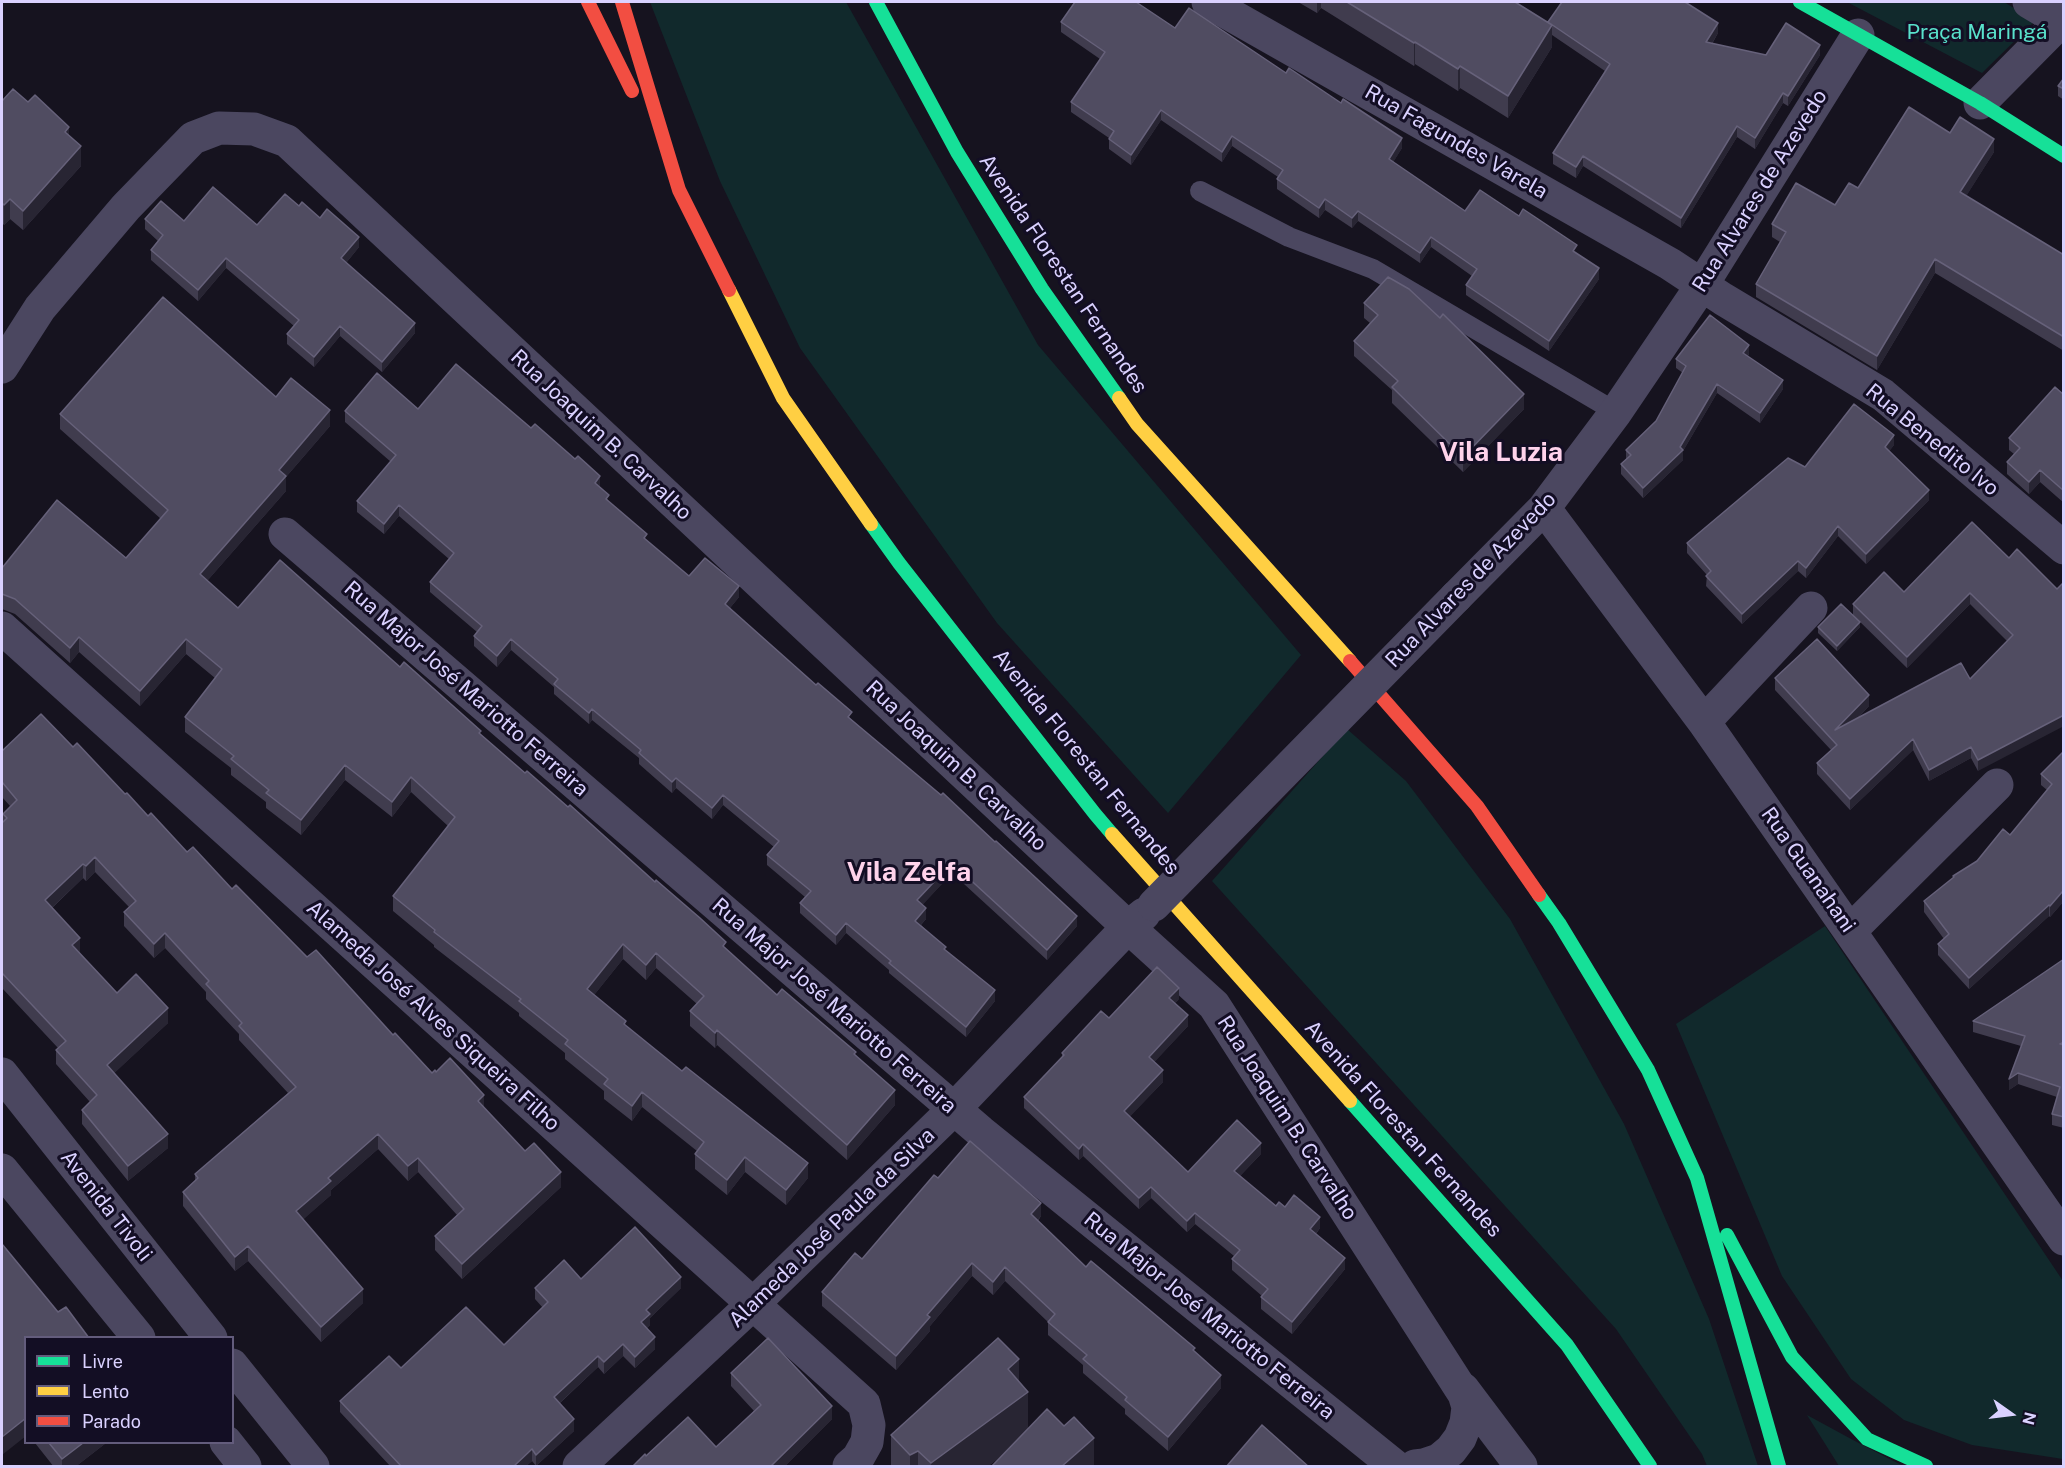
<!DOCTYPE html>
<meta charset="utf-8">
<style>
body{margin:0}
#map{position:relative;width:2065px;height:1468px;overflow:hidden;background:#16131f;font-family:"Public Sans",sans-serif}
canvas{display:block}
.frame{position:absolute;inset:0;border:3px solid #dad1ff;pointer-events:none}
.legend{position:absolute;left:24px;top:1336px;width:210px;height:108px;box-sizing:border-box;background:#130e24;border:2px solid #635c7c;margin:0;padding:8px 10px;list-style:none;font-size:18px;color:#dad1ff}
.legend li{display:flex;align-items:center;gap:12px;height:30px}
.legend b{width:30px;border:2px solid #635c7c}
.north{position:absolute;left:1981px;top:1384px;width:60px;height:60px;-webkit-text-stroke:4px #130e24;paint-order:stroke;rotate:104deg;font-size:16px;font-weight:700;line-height:24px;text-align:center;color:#dad1ff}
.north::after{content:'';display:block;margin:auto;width:21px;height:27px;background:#dad1ff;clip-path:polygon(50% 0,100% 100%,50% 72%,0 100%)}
</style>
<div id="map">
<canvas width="2065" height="1468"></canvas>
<div class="frame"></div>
<ul class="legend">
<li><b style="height:8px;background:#16e098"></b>Livre</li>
<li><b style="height:8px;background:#ffcf43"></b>Lento</li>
<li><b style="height:8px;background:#f24e42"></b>Parado</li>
</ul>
<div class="north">N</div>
</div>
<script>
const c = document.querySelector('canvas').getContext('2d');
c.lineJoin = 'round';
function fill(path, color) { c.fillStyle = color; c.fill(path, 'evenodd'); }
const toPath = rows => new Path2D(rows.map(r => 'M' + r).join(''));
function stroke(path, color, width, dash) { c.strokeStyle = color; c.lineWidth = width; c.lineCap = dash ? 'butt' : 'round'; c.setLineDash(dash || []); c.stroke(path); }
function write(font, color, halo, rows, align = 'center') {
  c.font = font + ' "Public Sans",sans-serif'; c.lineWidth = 6; c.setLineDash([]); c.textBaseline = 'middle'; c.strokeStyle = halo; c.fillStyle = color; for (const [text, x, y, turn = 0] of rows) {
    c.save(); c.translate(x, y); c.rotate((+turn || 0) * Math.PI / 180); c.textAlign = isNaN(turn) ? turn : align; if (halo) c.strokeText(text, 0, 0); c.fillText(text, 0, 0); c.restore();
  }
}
fill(toPath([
 [650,2,846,2,1038,345,1301,655,1168,813,997,623,800,348,720,181],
 [1847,2,2004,2,2035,21,1982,73],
 [1347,729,1406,781,1510,919,1624,1124,1709,1319,1758,1466,1707,1466,1702,1454,1616,1329,1212,881],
 [1825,926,2063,1281,2063,1459,1972,1445,1904,1420,1851,1379,1782,1276,1676,1024],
 [1807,1415,1853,1440,1903,1466,1839,1466]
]), '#11292c');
stroke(toPath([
 [1200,191,1289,237,1373,269,1616,412]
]), '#4b4760', 20);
stroke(toPath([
 [1208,2,1670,264,1723,299,1883,395,2064,548],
 [2029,2,2061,21],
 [1980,103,2064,18],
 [2,367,40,308,126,207,193,138,219,128,254,129,287,141,1128,927,1214,1005,1464,1394,1468,1407,1466,1423,1460,1438,1451,1450,1439,1460,1424,1465,1415,1466],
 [1544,508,1704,722,2064,1239],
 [285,534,981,1132,1395,1466],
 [1456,597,1544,508,1616,412,1702,285,1858,35],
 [2,628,864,1404,869,1425,867,1442,858,1458,849,1466],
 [1704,722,1811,608],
 [1851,930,1997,785],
 [2,1074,211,1338],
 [2,1170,139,1338],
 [232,1365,313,1466],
 [1463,1389,1521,1466],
 [226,1442,245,1466],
 [579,1466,753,1304,954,1109,1128,927,1144,914]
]), '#4b4760', 33);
stroke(toPath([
 [876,2,957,152,1042,289,1119,398],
 [1800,2,1980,103,2064,156],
 [871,524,899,563,1095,814,1112,834],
 [1539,895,1559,923,1648,1070,1697,1178,1779,1466],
 [1350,1101,1567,1345,1650,1466],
 [1727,1235,1792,1357,1867,1439,1926,1466]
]), '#16e098', 14);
stroke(toPath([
 [729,290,783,398,871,524],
 [1119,398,1137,424,1350,661],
 [1112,834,1350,1101]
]), '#ffcf43', 14);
stroke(toPath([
 [588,2,632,91],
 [622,2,679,190,729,290],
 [1350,661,1477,806,1539,895]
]), '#f24e42', 14);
stroke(toPath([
 [1154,905,1456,597]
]), '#4b4760', 33);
fill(toPath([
 [1298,2,1515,2,1548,23,1718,33,1712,44,1766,55,1820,55,1788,106,1783,103,1755,149,1737,137,1681,228,1583,166,1576,178,1553,164,1553,153,1605,71,1552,35,1552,47,1508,118,1460,88,1458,91,1415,64,1414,66,1321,8,1317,13],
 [1061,22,1175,28,1402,148,1393,162,1465,211,1519,216,1577,254,1599,279,1549,351,1466,295,1466,285,1472,276,1431,247,1420,263,1358,221,1352,228,1325,210,1319,218,1277,189,1277,179,1278,177,1232,146,1222,162,1161,120,1131,165,1109,149,1109,138,1071,112,1071,102,1100,59,1061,32],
 [2064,78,2064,100,2058,96,2058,86],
 [2,101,28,102,69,135,81,166,23,230,10,219,4,225,2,223],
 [1950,133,1994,152,1966,196,2064,255,2064,351,1935,273,1877,370,1756,297,1756,284,1780,242,1772,237,1772,224,1835,205,1858,188],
 [299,206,320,218,359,247,346,263,415,333,382,372,340,336,314,367,287,344,287,334,294,326,226,268,198,301,151,260,151,250,158,241,145,229,145,219,257,225],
 [1364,303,1524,409,1463,472,1392,403,1392,390,1354,356,1354,341,1370,323,1364,318],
 [1749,354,1748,356,1783,389,1760,423,1717,393,1683,451,1683,460,1643,498,1621,474,1621,464,1626,459,1626,450,1656,421,1683,373,1676,368,1676,359],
 [2064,395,2064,503,2040,482,2029,494,2007,474,2007,462,2014,454,2009,450,2009,438],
 [276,397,330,426,286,477,286,491,207,581,238,608,400,667,481,735,726,949,777,995,856,1055,895,1105,847,1160,717,1045,715,1048,690,1026,690,1011,697,1004,656,968,646,980,623,959,594,995,626,1027,808,1178,786,1205,745,1172,727,1195,695,1169,695,1154,697,1151,642,1107,632,1121,604,1099,604,1091,565,1059,565,1053,519,1016,519,1013,434,947,434,945,393,911,393,896,448,826,411,792,392,817,345,780,301,835,266,808,266,802,231,775,231,768,185,732,185,717,215,678,186,654,140,706,79,652,70,663,15,614,2,609,2,568,126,558,161,519,60,429,60,414],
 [418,409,600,487,609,502,647,541,689,576,739,597,730,608,1077,926,1047,960,952,873,922,905,926,919,921,925,995,1001,966,1037,889,973,889,970,846,933,836,945,800,913,800,903,805,897,767,865,767,855,774,847,723,805,712,819,676,788,672,793,639,764,639,758,592,720,589,724,554,694,554,687,511,650,497,667,474,646,474,636,477,632,430,592,430,582,449,559,399,516,384,534,357,512,357,501,391,462,345,422,345,411],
 [1894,445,1889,451,1929,500,1866,564,1838,536,1806,578,1798,571,1742,624,1706,586,1707,575,1687,553,1687,543,1805,467],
 [2009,558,2057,589,1978,771,1971,758,1929,781,1913,750,1850,810,1817,774,1817,763,1831,750,1775,690,1775,678,1869,706,1858,718,1970,679,2007,641,1970,604,1907,668,1853,615,1853,604,1904,592],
 [1818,627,1860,627,1837,651,1818,633],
 [73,747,187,852,232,889,393,1035,432,1073,436,1072,484,1108,525,1151,561,1187,462,1279,435,1250,435,1236,457,1215,418,1172,408,1181,378,1149,331,1190,331,1195,303,1219,363,1303,321,1342,248,1261,235,1271,183,1206,183,1192,195,1181,195,1174,288,1093,239,1040,239,1034,206,999,206,992,165,948,154,958,124,926,124,912,129,907,95,872,86,881,83,878,52,908,80,952,80,953,117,993,168,1023,114,1073,168,1148,128,1181,82,1124,82,1110,90,1102,56,1064,56,1050,58,1048,2,988,2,823,3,822,3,814,10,806,2,797,2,751],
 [2064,751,2064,903,2063,902,2050,917,2049,916,1969,989,1938,955,1938,944,1944,939,1924,912,1924,901,1953,878,1953,876,1977,861,2010,835,2047,790,2041,785,2041,774],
 [2064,959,2064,1128,2052,1125,2052,1114,2057,1097,2018,1084,2009,1090,2021,1046,1973,1032,1973,1021],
 [1179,999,1175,1003,1188,1026,1154,1062,1163,1082,1129,1117,1188,1172,1261,1154,1240,1176,1276,1206,1285,1207,1320,1228,1316,1234,1345,1269,1292,1334,1261,1309,1261,1297,1262,1296,1232,1270,1232,1259,1234,1256,1195,1224,1187,1232,1151,1198,1139,1209,1083,1156,1079,1160,1024,1108,1024,1097,1062,1058,1062,1053,1109,1018],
 [938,1178,1041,1216,1038,1221,1086,1267,1195,1352,1221,1388,1168,1451,1125,1414,1125,1409,1083,1373,1083,1365,1048,1335,1048,1322,1005,1281,993,1295,972,1276,930,1326,930,1331,896,1370,822,1306,822,1292,862,1259],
 [581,1279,681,1288,650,1318,650,1325,647,1328,655,1349,635,1368,623,1356,604,1374,598,1367,560,1403,574,1431,536,1466,532,1461,525,1467,391,1467,340,1412,340,1401,401,1368,504,1345,543,1308,535,1299,535,1288],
 [731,1373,832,1419,784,1467,632,1467,646,1456,716,1447,754,1411,731,1386],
 [1019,1382,1028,1429,1094,1467,1001,1456,987,1467,891,1467,891,1435],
 [35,1443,106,1443,75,1467,54,1467]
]), '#403c4e');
fill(toPath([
 [1317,2,1321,2,1321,8,1317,13],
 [1718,23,1718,33,1706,53,1706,42],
 [1552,25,1552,47,1508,118,1508,96],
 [1415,42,1415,64,1414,66,1414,43],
 [1820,45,1820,55,1788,106,1788,96],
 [1460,66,1460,88,1458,91,1458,69],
 [1783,93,1783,103,1755,149,1755,138],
 [1161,110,1161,120,1131,165,1131,155],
 [1737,126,1737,137,1681,228,1681,218],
 [69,127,69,147,65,132],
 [1232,136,1232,146,1222,162,1222,152],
 [1402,138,1402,148,1389,169,1389,159],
 [1994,139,1994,152,1960,206,1960,192],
 [81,146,81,166,23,230,23,211],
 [1583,156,1583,166,1576,178,1576,167],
 [10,199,10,219,4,225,4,205],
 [1325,199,1325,210,1319,218,1319,208],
 [1358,211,1358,221,1352,228,1352,218],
 [359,237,359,247,341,269,341,258],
 [1431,237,1431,247,1420,263,1420,253],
 [226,258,226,268,198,301,198,290],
 [1935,259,1935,273,1877,370,1877,356],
 [1599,268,1599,279,1549,351,1549,341],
 [415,323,415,333,382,372,382,362],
 [340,326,340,336,314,367,314,357],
 [1749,345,1749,354,1743,362,1743,353],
 [1783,380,1783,389,1760,423,1760,413],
 [1717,384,1717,393,1683,451,1683,460,1643,498,1643,488,1680,447],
 [1524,394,1524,409,1463,472,1463,457],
 [330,410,330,426,286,477,286,491,200,589,200,574,279,470],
 [1894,435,1894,445,1885,457,1885,447],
 [2040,470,2040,482,2029,494,2029,482],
 [600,476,600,487,595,494,595,483],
 [1929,490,1929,500,1866,564,1866,554],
 [399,505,399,516,384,534,384,524],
 [1838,526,1838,536,1806,578,1806,568],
 [1798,561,1798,571,1742,624,1742,614],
 [739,586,739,597,725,614,725,604],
 [1970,593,1970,604,1907,668,1907,657],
 [1860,622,1860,627,1837,651,1837,646],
 [79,637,79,652,70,663,70,648],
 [186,639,186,654,140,706,140,691],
 [511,639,511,650,497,667,497,656],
 [1869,695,1869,706,1835,741,1835,730],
 [592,709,592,720,589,724,589,713],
 [2064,715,2064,726,1978,771,1978,760],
 [1913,739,1913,750,1850,810,1850,799],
 [1971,747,1971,758,1929,781,1929,770],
 [345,765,345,780,301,835,301,820],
 [411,777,411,792,392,817,392,802],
 [676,778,676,788,672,793,672,782],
 [723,795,723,805,712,819,712,808],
 [95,857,95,872,86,881,86,866],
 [952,863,952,873,917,911,917,900],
 [83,864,83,878,45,914,45,900],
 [2063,891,2063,902,2050,917,2050,906],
 [2049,905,2049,916,1969,989,1969,978],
 [926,908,926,919,915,931,915,921],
 [1077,916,1077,926,1047,960,1047,950],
 [846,923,846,933,836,945,836,935],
 [165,933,165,948,154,958,154,944],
 [80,938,80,952,72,960,72,945],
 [623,944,623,959,587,1004,587,989],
 [656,953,656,968,646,980,646,965],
 [1179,988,1179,999,1169,1009,1169,998],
 [995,990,995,1001,966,1037,966,1027],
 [168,1008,168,1023,107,1080,107,1065],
 [1188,1015,1188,1026,1149,1068,1149,1057],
 [717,1030,717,1045,715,1048,715,1033],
 [1163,1070,1163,1082,1124,1123,1124,1111],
 [2018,1073,2018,1084,2009,1090,2009,1079],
 [895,1090,895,1105,847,1160,847,1145],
 [642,1092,642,1107,632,1121,632,1106],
 [484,1095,484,1110,478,1101],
 [168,1134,168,1148,128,1181,128,1166],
 [378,1134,378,1149,331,1190,331,1195,296,1226,296,1211,328,1178],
 [1261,1143,1261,1154,1234,1182,1234,1171],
 [1083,1144,1083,1156,1079,1160,1079,1149],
 [745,1157,745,1172,727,1195,727,1180],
 [418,1158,418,1172,408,1181,408,1166],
 [808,1163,808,1178,786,1205,786,1190],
 [561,1172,561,1187,462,1279,462,1264],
 [1151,1187,1151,1198,1139,1209,1139,1198],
 [1041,1203,1041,1216,1031,1228,1031,1214],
 [1195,1213,1195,1224,1187,1232,1187,1221],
 [1320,1217,1320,1228,1310,1241,1310,1229],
 [248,1246,248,1261,235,1271,235,1257],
 [1345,1258,1345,1269,1292,1334,1292,1322],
 [972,1263,972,1276,930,1326,930,1331,896,1370,896,1356,927,1315],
 [1005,1267,1005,1281,993,1295,993,1282],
 [681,1277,681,1288,650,1318,650,1325,641,1334,641,1322,646,1310],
 [363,1289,363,1303,321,1342,321,1327],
 [655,1337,655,1349,635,1368,635,1357],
 [623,1344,623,1356,604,1374,604,1362],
 [598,1356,598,1367,554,1408,554,1397],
 [1019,1359,1019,1398,1028,1392,1028,1436,987,1467,931,1467,931,1463,1008,1369],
 [1221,1375,1221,1388,1168,1451,1168,1437],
 [832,1406,832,1419,784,1467,770,1467],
 [26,1418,26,1436,2,1455,2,1437],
 [574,1419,574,1431,536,1466,536,1455],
 [1094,1438,1094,1467,1061,1467],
 [83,1443,106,1443,75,1467,62,1467,62,1459],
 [532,1449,532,1461,525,1467,513,1467],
 [918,1451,918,1467,910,1467,910,1455]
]), '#282533');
const building = toPath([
 [1075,2,1136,2,1175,28,1189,8,1286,73,1289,68,1341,103,1343,99,1402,138,1389,159,1465,211,1480,190,1519,216,1523,209,1577,245,1573,251,1599,268,1549,341,1466,285,1477,269,1431,237,1420,253,1358,211,1352,218,1325,199,1319,208,1277,179,1283,170,1232,136,1222,152,1161,110,1131,155,1109,139,1114,131,1071,102,1105,52,1061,22,1075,2],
 [1347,2,1515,2,1552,25,1508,96,1460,66,1458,69,1415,42,1414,43,1347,2],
 [1562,2,1685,2,1718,23,1706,42,1766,55,1786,23,1820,45,1788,96,1783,93,1755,138,1737,126,1681,218,1583,156,1576,167,1553,153,1610,64,1548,22,1562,2],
 [2064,78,2064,89,2058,86,2064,78],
 [13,89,28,102,35,95,69,127,65,132,81,146,23,211,10,199,4,205,2,203,2,101,13,89],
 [1909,107,1950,133,1960,117,1994,139,1960,192,2064,255,2064,337,1935,259,1877,356,1756,284,1786,232,1772,224,1796,183,1835,205,1849,183,1858,188,1909,107],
 [213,187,257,225,285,194,299,206,302,202,320,218,327,209,359,237,341,258,415,323,382,362,340,326,314,357,287,334,299,320,226,258,198,290,151,250,163,235,145,219,161,201,184,221,213,187],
 [1388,277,1409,289,1440,318,1443,314,1524,394,1463,457,1392,387,1398,381,1354,341,1378,315,1364,303,1388,277],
 [163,297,276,397,291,378,330,410,279,470,286,476,200,574,238,608,280,560,400,667,404,662,481,731,479,733,525,773,527,771,568,807,570,805,655,882,656,880,700,918,726,942,723,946,777,995,782,989,856,1052,854,1054,895,1090,847,1145,717,1030,715,1033,690,1011,704,996,656,953,646,965,623,944,587,989,626,1021,624,1024,682,1071,686,1067,808,1163,786,1190,745,1157,727,1180,695,1154,704,1142,642,1092,632,1106,604,1084,608,1079,565,1044,568,1040,519,1001,521,999,434,932,435,930,393,896,455,817,411,777,392,802,345,765,301,820,266,793,269,790,231,759,234,756,185,717,222,669,186,639,140,691,79,637,70,648,15,599,2,594,2,568,57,500,126,558,168,510,60,414,163,297],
 [1710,315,1749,345,1743,353,1783,380,1760,413,1717,384,1680,447,1683,450,1643,488,1621,464,1631,455,1626,450,1656,421,1686,366,1676,359,1710,315],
 [456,364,531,428,535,424,575,459,578,456,600,476,595,483,609,495,606,499,647,534,644,538,689,576,705,558,739,586,725,604,816,685,818,683,852,712,848,717,941,795,943,793,995,842,996,841,1077,916,1047,950,952,863,917,900,926,908,915,921,946,947,944,949,995,990,966,1027,889,963,891,961,846,923,836,935,800,903,811,891,767,855,779,841,723,795,712,808,676,778,672,782,639,753,641,750,592,709,589,713,554,684,558,679,511,639,497,656,474,636,482,626,430,582,454,553,399,505,384,524,357,501,396,455,345,411,377,373,418,409,456,364],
 [2055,387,2064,395,2064,491,2040,470,2029,482,2007,462,2020,448,2009,438,2055,387],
 [1854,404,1894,435,1885,447,1929,490,1866,554,1838,526,1806,568,1798,561,1742,614,1706,576,1711,571,1687,543,1788,458,1805,467,1854,404],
 [1972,522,2009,558,2017,549,2057,589,2064,582,2064,715,1978,760,1971,747,1929,770,1913,739,1850,799,1817,763,1837,745,1775,678,1817,639,1869,695,1835,730,1961,663,1970,679,2013,635,1970,593,1907,657,1853,604,1884,572,1904,592,1972,522],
 [1841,604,1860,622,1837,646,1818,627,1841,604],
 [41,714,73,747,77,743,125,794,127,793,148,816,151,813,187,852,193,847,232,889,236,885,307,957,316,950,393,1035,395,1033,432,1073,435,1070,436,1072,450,1058,484,1095,478,1101,525,1151,534,1143,561,1172,462,1264,435,1236,464,1209,418,1158,408,1166,378,1134,328,1178,331,1181,296,1211,363,1289,321,1327,248,1246,235,1257,183,1192,198,1178,195,1174,296,1087,239,1026,242,1023,206,984,209,981,165,933,154,944,124,912,136,901,95,857,86,866,83,864,45,900,80,938,72,945,117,993,136,974,168,1008,107,1065,168,1134,128,1166,82,1110,97,1095,56,1050,66,1041,2,973,2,823,7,818,3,814,17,800,2,782,2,751,41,714],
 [2064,751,2064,892,2063,891,2050,906,2049,905,1969,978,1938,944,1949,934,1924,901,1954,877,1953,876,1977,861,2003,829,2010,835,2052,784,2041,774,2064,751],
 [2064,959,2064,1042,2060,1044,2064,1045,2064,1117,2052,1114,2060,1087,2018,1073,2009,1079,2025,1036,1973,1021,2064,959],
 [1157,967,1179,988,1169,998,1188,1015,1149,1057,1163,1070,1124,1111,1188,1172,1237,1120,1261,1143,1234,1171,1276,1206,1279,1202,1285,1207,1294,1195,1320,1217,1310,1229,1345,1258,1292,1322,1261,1297,1268,1289,1232,1259,1240,1250,1195,1213,1187,1221,1151,1187,1139,1198,1083,1144,1079,1149,1024,1097,1064,1055,1062,1053,1101,1011,1109,1018,1157,967],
 [970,1141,1041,1203,1031,1214,1086,1267,1091,1261,1195,1348,1193,1350,1221,1375,1168,1437,1125,1400,1127,1397,1083,1359,1087,1355,1048,1322,1055,1314,1005,1267,993,1282,972,1263,927,1315,930,1317,896,1356,822,1292,855,1253,862,1259,934,1175,938,1178,970,1141],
 [635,1227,681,1277,646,1310,650,1314,641,1322,655,1337,635,1357,623,1344,604,1362,598,1356,554,1397,574,1419,536,1455,532,1449,513,1467,402,1467,340,1401,389,1356,401,1368,466,1307,504,1345,548,1302,535,1288,564,1260,581,1279,635,1227],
 [2,1244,58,1312,66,1307,89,1338,26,1338,26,1418,2,1437,2,1244],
 [768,1338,832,1406,770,1467,632,1467,645,1454,646,1456,688,1417,716,1447,761,1405,731,1373,768,1338],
 [998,1338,1019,1359,1008,1369,1028,1392,931,1463,918,1451,910,1455,891,1435,998,1338],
 [1047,1409,1064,1426,1074,1417,1094,1438,1061,1467,991,1467,1047,1409],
 [1262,1425,1309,1467,1226,1467,1262,1425],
 [49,1443,83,1443,62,1459,49,1443]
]);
fill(building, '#504c61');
stroke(building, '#66617a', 1.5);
write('21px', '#59e2cc', '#130e24', [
 ["Praça Maringá",1977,33]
]);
write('21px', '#dad1ff', '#130e24', [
 ["Rua Fagundes Varela",1456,142,30],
 ["Rua Alvares de Azevedo",1760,191,-58],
 ["Avenida Florestan Fernandes",1063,274,56],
 ["Rua Joaquim B. Carvalho",601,435,43],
 ["Rua Benedito Ivo",1932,440,39],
 ["Rua Alvares de Azevedo",1471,580,-46],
 ["Rua Major José Mariotto Ferreira",466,689,41],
 ["Avenida Florestan Fernandes",1086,762,51],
 ["Rua Joaquim B. Carvalho",956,766,43],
 ["Rua Guanahani",1808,870,55],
 ["Rua Major José Mariotto Ferreira",834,1006,41],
 ["Alameda José Alves Siqueira Filho",433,1016,42],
 ["Rua Joaquim B. Carvalho",1287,1118,57],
 ["Avenida Florestan Fernandes",1403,1129,48],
 ["Avenida Tivoli",106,1206,52],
 ["Alameda José Paula da Silva",832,1228,-44],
 ["Rua Major José Mariotto Ferreira",1209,1316,39]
]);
write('bold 27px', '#ffd3eb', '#130e24', [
 ["Vila Luzia",1501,453],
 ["Vila Zelfa",909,873]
]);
</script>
